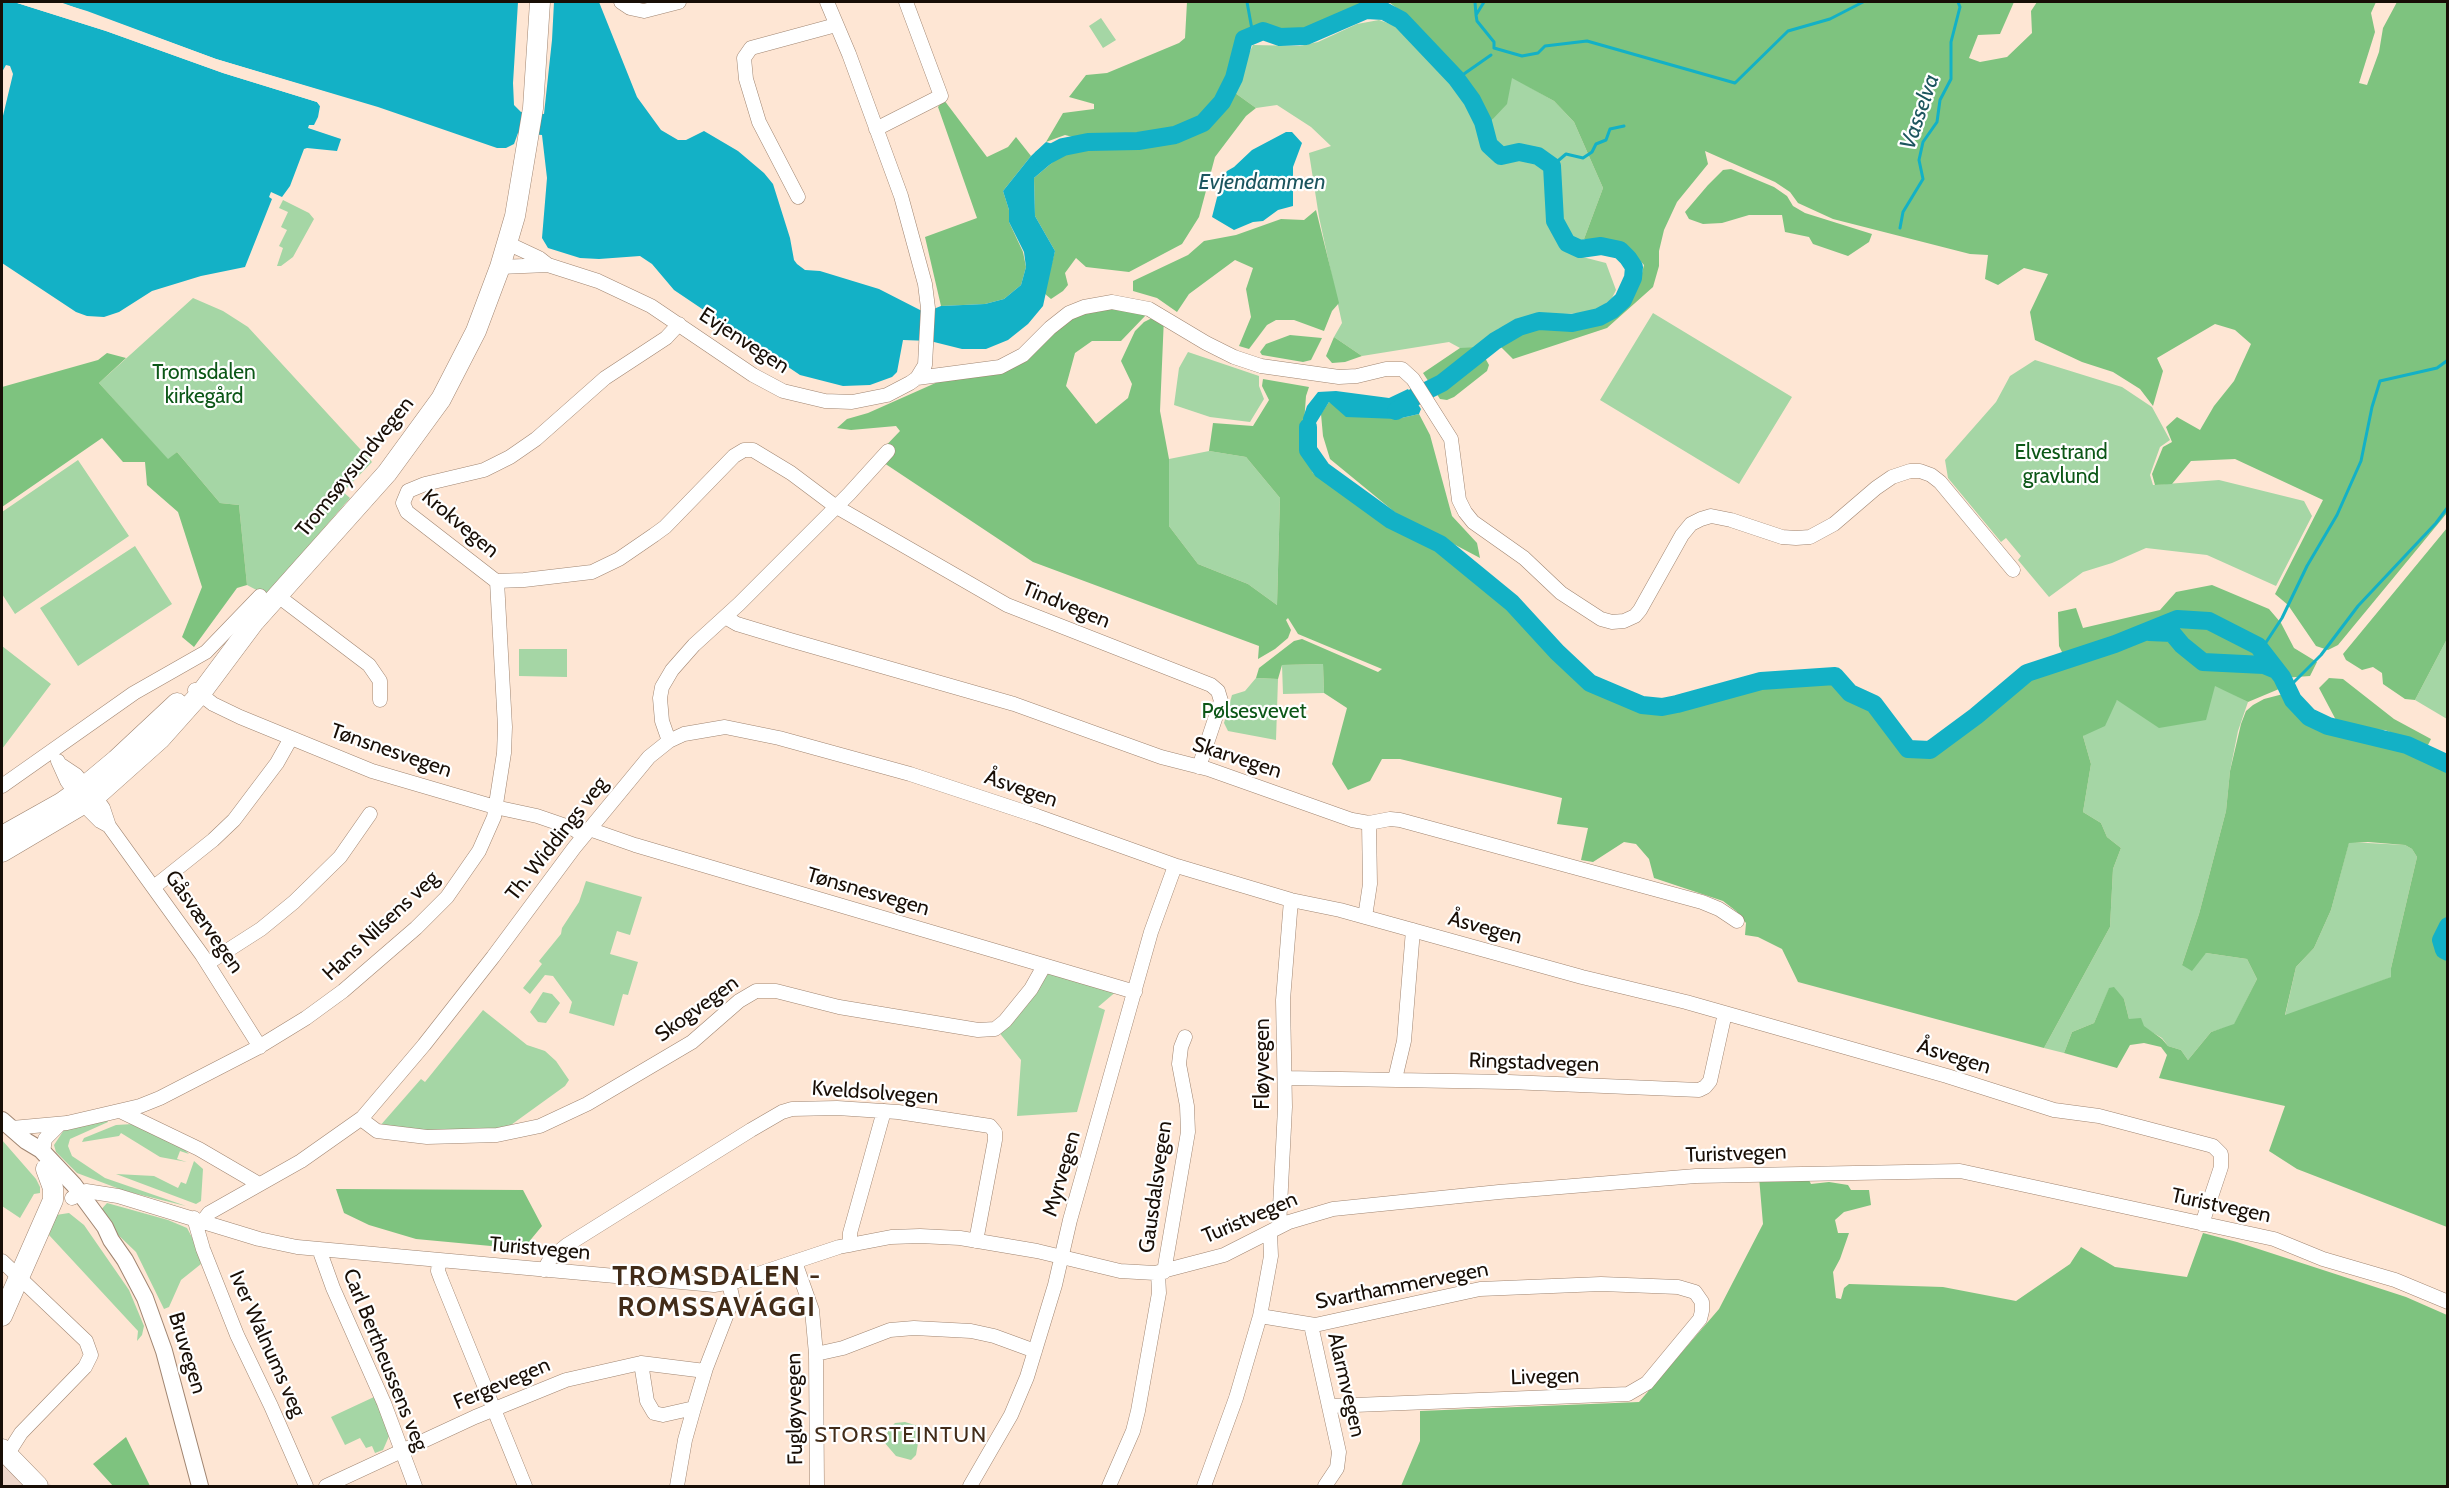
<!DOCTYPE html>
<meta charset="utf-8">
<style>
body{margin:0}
#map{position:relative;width:2449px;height:1488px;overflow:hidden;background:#fee6d4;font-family:Cabin,sans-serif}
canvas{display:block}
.frame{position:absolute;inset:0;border:3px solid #180e06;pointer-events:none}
</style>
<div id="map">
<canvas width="2449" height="1488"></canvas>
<div class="frame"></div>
</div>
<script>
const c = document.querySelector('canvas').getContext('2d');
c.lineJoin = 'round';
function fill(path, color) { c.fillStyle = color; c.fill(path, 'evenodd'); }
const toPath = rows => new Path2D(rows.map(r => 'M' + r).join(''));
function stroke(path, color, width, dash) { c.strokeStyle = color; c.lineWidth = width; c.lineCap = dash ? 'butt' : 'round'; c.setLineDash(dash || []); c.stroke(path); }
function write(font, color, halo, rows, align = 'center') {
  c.font = font + ' Cabin,sans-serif'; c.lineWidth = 4.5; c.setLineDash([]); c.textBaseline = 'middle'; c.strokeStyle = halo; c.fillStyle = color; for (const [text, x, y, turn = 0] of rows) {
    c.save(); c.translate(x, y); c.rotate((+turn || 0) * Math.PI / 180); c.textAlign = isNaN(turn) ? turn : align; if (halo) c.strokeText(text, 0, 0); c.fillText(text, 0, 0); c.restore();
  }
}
fill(toPath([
 [2,1437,47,1481,52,1486,2,1486]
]), '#efd8cc');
fill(toPath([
 [1101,18,1116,40,1103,48,1089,26],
 [1379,20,1402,28,1444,71,1455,83,1478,129,1492,120,1512,77,1554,101,1574,122,1603,188,1584,239,1571,254,1606,263,1616,290,1612,298,1603,306,1592,313,1532,315,1498,329,1479,347,1470,349,1460,348,1449,342,1362,356,1334,337,1342,323,1319,217,1309,153,1331,146,1311,127,1277,105,1256,108,1231,90,1253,45,1300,46,1318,42,1357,24],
 [283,200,309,213,314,219,293,257,281,266,277,266,283,248,279,246,287,230,281,227,288,212,279,208],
 [193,298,223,311,248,327,372,462,343,492,350,498,266,595,247,585,239,505,220,503,177,452,168,460,99,383],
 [1653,313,1792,397,1739,484,1600,400],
 [1188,352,1259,376,1259,386,1264,399,1250,422,1210,417,1174,405,1179,368],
 [2035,360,2122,387,2152,407,2170,440,2160,447,2150,475,2153,485,2219,480,2304,501,2312,516,2276,586,2207,555,2146,548,2112,563,2083,572,2049,597,2018,560,2021,556,2006,538,2001,542,1948,478,1945,460,1996,402,2010,376],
 [1209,451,1246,457,1280,498,1277,605,1248,584,1198,564,1169,526,1169,459],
 [78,460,129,536,15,614,2,594,2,512],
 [135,546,172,604,78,666,40,608],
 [2447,639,2447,719,2415,700],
 [2,646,51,684,2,749],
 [519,649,567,649,567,677,519,676],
 [1323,664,1324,693,1283,694,1282,665],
 [1256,678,1278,679,1276,740,1228,731,1224,723,1232,695,1245,691],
 [2215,685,2248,702,2238,731,2230,771,2226,811,2199,914,2182,965,2206,953,2247,959,2257,979,2234,1025,2211,1032,2188,1060,2181,1050,2168,1046,2162,1038,2129,1019,2124,999,2109,989,2094,1023,2072,1032,2064,1053,2044,1048,2110,927,2113,869,2121,848,2107,837,2101,823,2083,812,2091,764,2083,736,2117,700],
 [2349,842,2405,845,2412,849,2417,857,2391,968,2392,977,2285,1016,2296,967,2314,948,2331,910],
 [586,881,642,897,630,935,617,931,610,954,638,962,628,995,623,994,614,1026,569,1013,572,1002,553,976,545,975,530,994,523,988,542,964,539,961,561,934,562,928,579,902],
 [1047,970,1118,990,1098,1007,1105,1010,1077,1112,1017,1116,1021,1060,998,1031],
 [543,992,552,994,560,1003,546,1023,538,1022,530,1012],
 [483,1010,527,1045,545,1051,556,1061,569,1080,565,1086,504,1130,435,1134,379,1127,421,1079,425,1082],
 [107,1120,108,1122,70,1139,68,1146,72,1156,105,1178,186,1206,125,1191,77,1173,56,1152,54,1145,64,1130],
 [133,1124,185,1150,189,1154,180,1151,177,1159,187,1162,160,1157,121,1133,119,1136,82,1142,84,1138,116,1125],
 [2,1140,36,1179,40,1187,40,1193,34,1194,20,1218,2,1206],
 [194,1161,203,1169,201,1201,196,1204,116,1174,154,1176,178,1188,181,1182,186,1184],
 [107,1203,168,1220,187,1228,195,1243,201,1264,181,1280,169,1307,164,1309,136,1252,113,1230,99,1212],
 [69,1213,84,1225,129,1290,144,1326,142,1335,137,1341,138,1331,49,1235,56,1215],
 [374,1397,390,1434,383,1450,375,1453,372,1446,366,1448,360,1438,345,1445,331,1417],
 [905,1422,918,1426,920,1431,916,1455,911,1460,896,1456,884,1442,889,1429,895,1423]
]), '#a5d6a5');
fill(toPath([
 [1187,2,1385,2,1385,10,1366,10,1305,35,1280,36,1263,31,1243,38,1233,77,1219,101,1203,122,1175,133,1139,139,1088,141,1065,135,1046,142,1063,113,1094,109,1094,104,1069,97,1086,75,1107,73,1179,43,1185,38],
 [1389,2,2014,2,2000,34,1978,35,1969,58,1980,62,2007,57,2032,33,2031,11,2037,2,2376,2,2371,13,2375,32,2359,83,2367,85,2379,52,2383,28,2397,2,2447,2,2447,513,2338,645,2328,650,2316,646,2288,605,2275,594,2323,500,2235,459,2191,461,2172,484,2155,485,2152,474,2163,447,2172,442,2166,427,2177,417,2200,430,2214,406,2234,381,2251,344,2235,330,2215,324,2157,358,2163,371,2153,406,2140,389,2113,372,2082,362,2035,340,2030,312,2048,274,2024,268,1998,285,1985,279,1988,255,1970,254,1833,219,1798,203,1790,192,1775,182,1705,151,1708,164,1677,202,1664,230,1659,251,1659,266,1653,287,1607,328,1513,359,1499,345,1523,333,1540,329,1575,330,1603,324,1626,304,1640,281,1644,265,1626,245,1604,240,1584,239,1603,188,1574,122,1554,101,1512,78,1507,104,1490,122,1466,80,1434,49,1404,14],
 [1231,90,1256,108,1246,116,1215,157,1199,217,1182,244,1129,272,1086,267,1076,258,1065,273,1068,285,1063,291,1051,299,1044,293,1055,251,1035,216,1034,178,1067,150,1164,140,1204,125],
 [944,100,987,157,1008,147,1016,137,1031,156,1003,191,1009,210,1009,222,1023,252,1026,267,1021,285,1004,299,985,304,941,306,925,237,977,218,938,107],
 [1731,169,1774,187,1787,196,1793,206,1805,213,1872,234,1869,242,1848,256,1813,244,1809,237,1785,232,1782,215,1749,215,1722,223,1703,224,1689,219,1685,212,1708,185,1723,170],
 [1316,210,1339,303,1332,311,1324,331,1294,320,1276,320,1267,325,1249,349,1239,346,1251,317,1246,289,1253,268,1235,260,1189,294,1177,312,1157,298,1133,291,1133,281,1188,255,1204,241,1236,235,1281,219,1304,220],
 [1109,308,1146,315,1121,341,1092,341,1075,353,1066,386,1096,424,1128,398,1132,384,1121,361,1135,331,1144,322,1158,315,1164,317,1160,411,1169,459,1169,526,1198,564,1248,584,1277,605,1280,498,1246,457,1209,451,1213,423,1253,426,1269,400,1262,386,1263,379,1309,387,1306,396,1302,451,1313,473,1388,527,1434,549,1476,580,1509,607,1591,683,1643,706,1663,707,1762,681,1836,676,1851,694,1875,705,1909,749,1931,750,1977,717,2029,673,2066,660,2059,646,2058,612,2076,608,2083,628,2160,610,2176,592,2212,585,2269,609,2281,623,2294,648,2317,662,2310,676,2283,678,2279,689,2248,702,2215,686,2206,720,2159,728,2117,700,2105,726,2083,736,2091,764,2083,812,2101,823,2107,837,2121,848,2113,869,2110,927,2044,1048,1798,982,1782,949,1758,937,1745,935,1746,923,1736,911,1723,901,1654,878,1649,859,1636,844,1624,842,1593,862,1581,860,1588,828,1557,824,1562,798,1400,759,1382,759,1370,781,1348,790,1332,764,1347,708,1324,693,1323,664,1282,665,1278,679,1256,678,1259,668,1294,641,1302,639,1378,672,1382,669,1298,634,1288,618,1286,620,1291,630,1288,638,1275,649,1258,659,1259,646,1033,562,875,457,900,431,896,426,851,430,837,428,847,419,868,413,940,381,988,375,1061,324,1084,312],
 [1290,335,1322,338,1311,360,1303,362,1262,355,1260,352,1266,344],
 [1334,337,1362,356,1345,362,1332,363,1326,356],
 [1479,347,1489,365,1487,371,1454,397,1447,400,1440,399,1423,373,1460,348],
 [107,353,126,358,99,383,168,459,177,452,220,503,239,505,247,585,237,588,194,647,182,637,202,587,178,512,147,485,145,462,123,462,102,438,2,507,2,387,98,360],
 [1329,402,1397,419,1419,414,1430,435,1452,516,1477,543,1480,558,1397,514,1330,459,1323,436,1321,414],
 [2447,528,2447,639,2415,700,2405,699,2383,684,2382,673,2373,667,2362,670,2346,660,2343,654],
 [2329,678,2343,679,2394,719,2431,739,2427,747,2385,730,2359,729,2337,722,2319,688],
 [2287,693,2310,717,2329,727,2408,746,2447,763,2447,1227,2297,1169,2269,1151,2285,1106,2159,1078,2167,1055,2161,1047,2144,1043,2130,1045,2117,1068,2064,1053,2072,1032,2094,1023,2109,988,2114,987,2124,999,2129,1019,2141,1018,2144,1026,2162,1039,2168,1046,2181,1050,2188,1060,2211,1032,2234,1024,2257,979,2247,959,2206,953,2192,971,2182,965,2199,914,2226,811,2230,771,2241,724,2246,711,2253,705,2264,699],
 [2368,842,2405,845,2412,849,2417,857,2391,968,2391,977,2285,1015,2296,967,2314,948,2331,910,2349,843],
 [1759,1177,1809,1180,1811,1184,1829,1182,1848,1185,1851,1190,1869,1190,1871,1205,1844,1212,1835,1220,1838,1233,1849,1233,1840,1259,1833,1272,1836,1298,1841,1299,1844,1288,1849,1284,1943,1287,2016,1301,2070,1264,2081,1247,2115,1267,2187,1277,2203,1233,2237,1242,2406,1297,2447,1315,2447,1486,1401,1486,1420,1441,1420,1411,1639,1402,1719,1309,1763,1224],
 [336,1189,523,1190,542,1226,523,1249,416,1239,369,1225,344,1213],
 [126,1437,150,1486,113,1486,93,1464]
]), '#7ec37f');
fill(toPath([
 [2,2,14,2,106,31,223,73,317,102,320,106,318,117,314,125,309,125,308,128,341,139,337,151,307,148,304,149,290,186,282,197,271,192,269,197,272,199,245,267,201,276,152,291,119,312,104,317,87,316,76,312,2,263,2,120,13,74,10,66,6,65,2,72],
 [60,2,518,2,513,83,514,105,521,112,544,114,552,40,554,2,599,2,637,97,661,130,678,140,686,140,704,131,738,151,764,173,773,184,790,238,794,260,797,264,805,270,820,271,879,289,922,311,931,310,941,306,985,304,1004,299,1021,285,1026,267,1024,252,1009,222,1009,210,1003,191,1031,156,1046,142,1063,147,1067,150,1034,178,1035,216,1055,251,1043,306,1028,324,1008,340,986,349,962,349,930,341,903,340,897,372,892,377,870,385,843,386,800,375,674,290,652,264,640,256,599,259,580,258,548,248,542,238,547,178,542,135,518,133,514,144,506,148,497,148,378,107,216,59],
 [1286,132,1292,132,1302,143,1293,167,1293,206,1278,210,1263,221,1253,222,1234,230,1212,217,1222,178,1227,171,1234,167,1252,150],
 [1408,389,1421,409,1419,414,1397,419,1346,417,1329,402,1316,423,1315,448,1322,470,1308,450,1303,431,1303,418,1307,406,1318,392,1336,391,1389,398]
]), '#13b1c6');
fill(toPath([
 [14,2,22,2,107,28,224,70,318,99,322,104,320,106,317,102,223,73,106,31],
 [57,2,87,11,216,59,332,94,329,97,215,62]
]), '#fee6d4');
stroke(toPath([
 [1247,2,1253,35],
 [1475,2,1476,15],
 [1484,2,1476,15,1477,21,1494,42,1494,48],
 [1494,48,1522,56,1538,53,1545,46,1587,41,1735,83,1788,31,1830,19,1863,2],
 [1454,76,1461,76,1491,55],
 [1552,166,1566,154,1583,158,1592,152,1596,144,1606,140,1610,129,1624,126],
 [1900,228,1903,212,1923,179,1919,160,1923,142,1937,122,1940,100,1951,79,1951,42,1960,7,1958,2],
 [2261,650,2282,618,2307,566,2337,515,2361,461,2372,407,2380,381,2437,368,2448,360],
 [2287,687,2292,684,2321,655,2358,606,2436,523,2448,507]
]), '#13b1c6', 3);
stroke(toPath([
 [1042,158,1063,147,1088,142,1138,141,1175,135,1203,123,1222,102,1234,78,1244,39,1263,31,1280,37,1306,36,1366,10,1384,11,1401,20,1456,78,1472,100,1483,122,1489,145,1501,156,1519,152,1538,156,1552,166,1555,221,1567,243,1580,249,1601,246,1620,250,1628,258,1634,267,1633,278,1623,300,1612,310,1599,317,1572,323,1539,321,1519,327,1495,341,1442,383,1416,396,1396,411],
 [1308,427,1308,450,1322,470,1391,520,1440,544,1512,603,1557,652,1590,683,1642,705,1662,707,1677,704,1761,681,1835,676,1850,693,1874,704,1908,749,1930,750,1976,716,2027,673,2115,644,2177,619,2209,621,2258,646,2282,677,2293,700,2309,717,2328,726,2407,745,2448,764],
 [2149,632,2172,633,2182,645,2203,662,2264,665,2276,670],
 [2448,926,2441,940,2444,950,2448,952]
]), '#13b1c6', 18);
const minor = toPath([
 [621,2,630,8,644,11,679,2],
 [876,129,941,96,906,2],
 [798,197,759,122,746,79,744,58,751,48,836,25],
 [507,243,539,258,548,265,598,281,651,306,753,375,783,391,825,401,852,402,887,395,910,383,917,378,925,365,928,308,925,284,901,196,849,54,827,2],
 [500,267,548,265],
 [679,324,666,338,605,378,536,439,510,457,484,470,425,484,408,491,403,503,407,512,496,581,524,580,592,572,619,559,654,535,665,527,734,456,744,450,753,450,791,473,835,506,1007,605,1211,685,1218,691,1221,701,1199,767],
 [917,378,1000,367,1023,355,1050,328,1069,313,1084,307,1112,302,1149,309,1206,343,1234,357,1261,366,1339,377,1357,376,1386,369,1402,369,1413,379,1451,439,1459,500,1465,512,1473,522,1524,558,1561,593,1601,619,1612,622,1624,621,1635,616,1640,610,1682,535,1691,524,1701,519,1711,516,1731,520,1782,537,1796,538,1810,537,1834,524,1876,488,1892,477,1910,471,1920,471,1931,475,1940,482,2013,570],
 [278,596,369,665,380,681,380,700],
 [725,617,737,624,790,640,1014,704,1161,757,1208,769,1352,820,1369,823,1390,819,1400,820,1702,902,1719,909,1737,921],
 [195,690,213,704,240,717,372,771,495,807,537,816,572,828,584,836],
 [669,741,662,721,660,698,662,687,672,670,694,645,739,604,849,494,888,451],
 [58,761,67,781,84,805,100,821,109,826],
 [61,765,76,775,95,797,103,808,109,826,202,955,260,1047],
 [2,786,134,693,206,652,260,596],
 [589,829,635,845,1135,992],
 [154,887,213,840,234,820,277,763,291,738],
 [1365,917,1370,884,1369,823],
 [208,963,261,929,294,902,340,857,370,814],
 [1285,1078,1509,1082,1699,1090,1705,1087,1710,1081,1725,1013],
 [1395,1079,1404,1041,1413,930],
 [120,1111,199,1149,259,1184],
 [361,1119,377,1131,427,1137,497,1135,540,1126,587,1104,692,1042,739,1001,756,991,776,991,839,1007,978,1030,995,1029,1005,1021,1031,989,1044,966],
 [12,1128,67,1123,140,1106,160,1098,257,1048,306,1018,343,991,416,928,447,897,479,851,494,817,504,753,505,727,497,581],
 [43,1152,45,1139,60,1124],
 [72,1198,86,1191,118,1196,259,1239,297,1247,714,1285,737,1281,839,1247,891,1237,920,1236,960,1238,1037,1251,1120,1271,1155,1273,1224,1255,1289,1222,1333,1209,1499,1192,1696,1176,1960,1171,2274,1239,2323,1259,2395,1280,2448,1302],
 [194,1218,203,1249,237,1335,271,1406,306,1486],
 [203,1221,209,1213,301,1161,362,1118,424,1045,493,957,574,848,649,757,669,741,684,734,725,727,779,738,910,774,1037,816,1177,866,1291,900,1340,910,1582,977,1686,1002,1947,1076,2054,1110,2099,1116,2213,1146,2221,1154,2221,1167,2202,1224],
 [1279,1227,1285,1107,1283,1000,1291,900],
 [850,1245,850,1233,884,1111],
 [319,1249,333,1288,384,1403,415,1486],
 [2,1261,86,1341,91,1355,85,1367,21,1433,7,1455],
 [439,1261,438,1271,441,1279,525,1486],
 [795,1262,812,1310,816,1354,817,1486],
 [544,1270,550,1259,567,1245,751,1130,782,1112,792,1109,837,1108,898,1112,990,1126,995,1132,995,1140,976,1241],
 [1164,1272,1188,1132,1187,1106,1179,1064,1181,1047,1185,1037],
 [1260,1316,1315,1325,1480,1289,1601,1284,1678,1287,1695,1292,1702,1302,1702,1311,1700,1319,1671,1354,1647,1383,1628,1394,1330,1406],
 [1311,1325,1339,1452,1337,1468,1325,1486],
 [816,1354,843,1348,890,1330,914,1328,971,1331,994,1336,1035,1351],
 [641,1363,647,1401,654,1413,663,1415,694,1408],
 [326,1486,475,1417,566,1380,641,1363,705,1371],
 [677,1486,685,1440,694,1408,706,1368,730,1306,732,1296,729,1283],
 [970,1486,1011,1415,1027,1377,1055,1285,1070,1220,1151,932,1175,866],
 [1109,1486,1133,1431,1138,1411,1159,1293,1158,1273],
 [1204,1486,1236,1398,1260,1316,1271,1256,1270,1232]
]);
const major = toPath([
 [2,1120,26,1141,41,1150,74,1185,105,1227,111,1240,125,1260,145,1298,164,1351,200,1486]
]);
const highway = toPath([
 [2,836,61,803,86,785,116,760,177,703],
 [2,852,95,797,160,739,201,693,254,622,387,473,441,399,476,331,500,267,515,216,533,108,540,2],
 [2,1316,53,1200,53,1188,46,1169],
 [2,1449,38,1486]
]);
stroke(minor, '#a08571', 15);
stroke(major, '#a08571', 18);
stroke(highway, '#a08571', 21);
stroke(minor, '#fff', 14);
stroke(major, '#fff', 16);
stroke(highway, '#fff', 20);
write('21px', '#180e06', '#fff', [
 ["Evjenvegen",744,341,33],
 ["Tromsøysundvegen",355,467,-51],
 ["Krokvegen",460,524,40],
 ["Tindvegen",1066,605,22],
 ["Tønsnesvegen",391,751,19],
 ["Skarvegen",1237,758,18],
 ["Åsvegen",1021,789,19],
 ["Th. Widdings veg",557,839,-52],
 ["Tønsnesvegen",868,892,16],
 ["Gåsværvegen",204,922,55],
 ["Hans Nilsens veg",381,926,-43],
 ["Åsvegen",1485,928,15],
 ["Skogvegen",697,1009,-36],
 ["Åsvegen",1954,1057,17],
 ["Ringstadvegen",1534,1063,2],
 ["Fløyvegen",1263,1064,-90],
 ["Kveldsolvegen",875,1093,4],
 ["Turistvegen",1736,1154,-2],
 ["Myrvegen",1062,1174,-74],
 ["Gausdalsvegen",1156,1187,-82],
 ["Turistvegen",2221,1206,12],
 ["Turistvegen",1250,1218,-23],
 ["Turistvegen",540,1249,5],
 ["Svarthammervegen",1402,1286,-11],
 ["Iver Walnums veg",267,1344,66],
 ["Bruvegen",187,1353,73],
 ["Carl Bertheussens veg",385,1360,68],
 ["Livegen",1545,1377,-2],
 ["Fergevegen",502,1384,-23],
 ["Alarmvegen",1346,1385,77],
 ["Fugløyvegen",795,1409,-91]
]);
write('21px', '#0c5717', '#fff', [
 ["Tromsdalen",204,373],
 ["kirkegård",204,397],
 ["Elvestrand",2061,453],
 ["gravlund",2061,477],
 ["Pølsesvevet",1254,712]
]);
write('italic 22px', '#1c555e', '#fff', [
 ["Vasselva",1920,112,-71],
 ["Evjendammen",1262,183]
]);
c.letterSpacing = '1.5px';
write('22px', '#422c19', '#fff', [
 ["STORSTEINTUN",901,1436]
]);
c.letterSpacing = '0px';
c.letterSpacing = '1.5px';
write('bold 27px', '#422c19', '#fff', [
 ["TROMSDALEN -",717,1277],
 ["ROMSSAVÁGGI",717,1308]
]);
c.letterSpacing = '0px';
</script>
